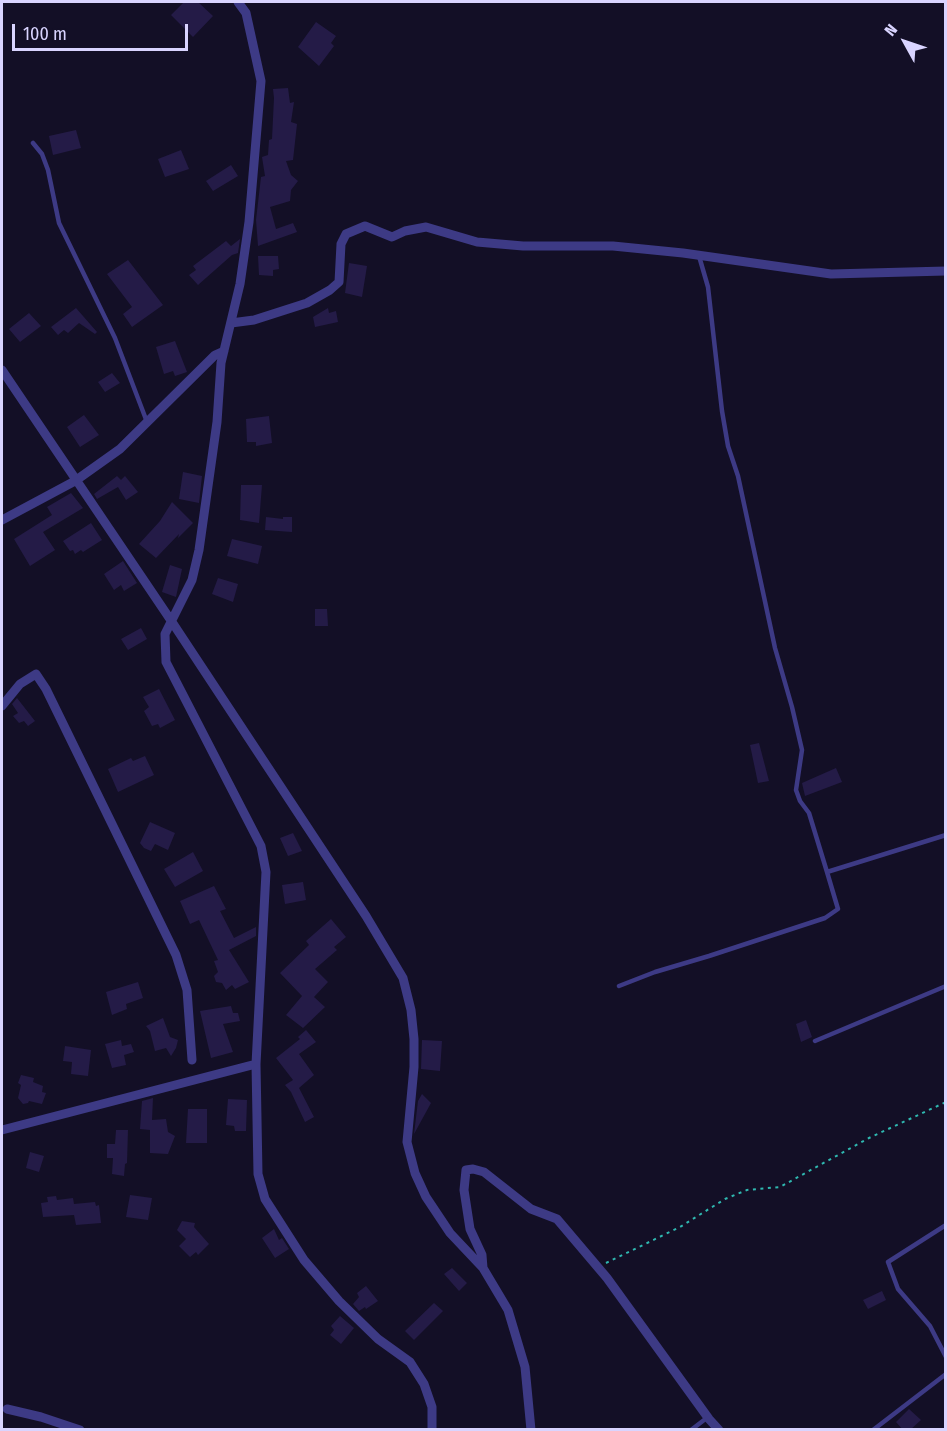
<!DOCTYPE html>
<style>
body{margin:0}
#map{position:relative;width:947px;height:1431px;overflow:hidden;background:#130f26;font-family:"Fira Sans Condensed",sans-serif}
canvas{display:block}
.frame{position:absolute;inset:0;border:3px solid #d9d4ff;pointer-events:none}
.north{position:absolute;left:875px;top:12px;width:60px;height:60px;-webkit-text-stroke:4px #130f26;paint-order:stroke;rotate:310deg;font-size:16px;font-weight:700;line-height:24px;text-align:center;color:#d9d4ff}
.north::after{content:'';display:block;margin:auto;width:21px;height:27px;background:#d9d4ff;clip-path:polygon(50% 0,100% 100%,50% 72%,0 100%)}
.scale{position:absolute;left:12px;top:24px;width:176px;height:27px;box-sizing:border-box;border:3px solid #d9d4ff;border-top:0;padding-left:8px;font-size:18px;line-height:21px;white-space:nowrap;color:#d9d4ff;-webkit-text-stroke:4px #130f26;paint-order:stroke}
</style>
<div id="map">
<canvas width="947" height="1431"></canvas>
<div class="frame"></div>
<div class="north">N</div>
<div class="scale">100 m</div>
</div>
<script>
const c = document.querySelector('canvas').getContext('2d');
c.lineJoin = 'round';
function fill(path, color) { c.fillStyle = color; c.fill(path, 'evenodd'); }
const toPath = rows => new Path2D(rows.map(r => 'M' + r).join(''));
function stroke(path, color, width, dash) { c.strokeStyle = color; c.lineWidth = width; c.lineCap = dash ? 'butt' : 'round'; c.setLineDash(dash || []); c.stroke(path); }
fill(toPath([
 [184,2,198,2,213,16,193,37,171,15],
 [316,22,336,36,331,43,334,46,319,66,298,47],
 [288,88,290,103,294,102,291,122,297,124,293,160,286,161,291,175,298,181,291,190,290,201,270,207,276,229,293,223,297,232,258,246,256,220,261,177,265,176,262,157,268,155,269,140,272,139,274,98,273,89],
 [76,130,81,148,53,155,49,136],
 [181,150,189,169,165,177,158,159],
 [231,165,238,176,213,191,206,181],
 [240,239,238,253,232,255,198,285,189,275,196,270,193,266,226,241,231,246],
 [258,256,278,256,279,269,273,270,273,276,259,275],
 [128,260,163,305,132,327,123,314,132,307,107,274],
 [349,263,367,266,362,297,345,293],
 [76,308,97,332,95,334,79,323,68,333,64,330,58,335,51,327],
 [328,308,329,313,336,311,338,322,315,327,313,317],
 [29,313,41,326,20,342,9,329],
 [175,341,187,372,175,376,173,371,164,374,156,347],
 [112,373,120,383,105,392,98,382],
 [84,415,99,435,80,447,67,427],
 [269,416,272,443,256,446,256,442,247,442,246,419],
 [183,472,202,476,199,503,179,499],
 [117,476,121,480,125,476,138,492,126,500,118,487,97,499,94,494],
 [241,485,262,485,259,523,240,520],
 [71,493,83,508,43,532,55,550,30,566,14,539,52,515,47,507],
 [172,502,193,523,178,538,179,534,156,558,139,544,160,521],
 [266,517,283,519,283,517,292,517,292,532,265,530],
 [91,523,102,540,83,552,81,550,75,554,73,550,70,551,63,541],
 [232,539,262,546,258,564,227,556],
 [123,561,137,583,124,591,121,585,114,590,104,574],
 [170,565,182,569,176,597,162,592],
 [218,578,238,584,233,602,212,594],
 [315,609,327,609,328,626,315,626],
 [141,628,147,639,128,650,121,639],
 [159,689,175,720,160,728,158,724,152,726,144,711,149,707,143,697],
 [17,698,35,721,28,726,24,721,19,723,13,716,18,713,12,704],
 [759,743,769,781,758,783,750,745],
 [145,756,154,775,118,792,108,769,131,758,133,761],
 [836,768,842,782,805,796,802,783],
 [150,822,175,833,168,850,155,844,151,851,144,848,140,843],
 [293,833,302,851,288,856,280,838],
 [193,852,203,871,175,887,164,869],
 [303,882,306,900,285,904,282,885],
 [214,886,226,909,220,911,234,938,256,927,256,936,229,950,249,982,235,989,232,985,226,990,222,983,216,982,214,976,218,972,214,961,218,960,199,920,190,924,180,901],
 [331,919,346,937,334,947,337,950,315,969,328,982,314,997,325,1007,303,1028,286,1015,302,996,280,973,309,945,306,941],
 [138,982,143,998,126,1004,127,1009,112,1015,106,992],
 [231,1006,233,1013,238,1013,240,1021,223,1024,233,1052,211,1058,200,1011],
 [163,1018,170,1037,178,1040,176,1048,171,1056,166,1048,155,1051,150,1031,146,1026],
 [806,1020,812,1037,801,1042,796,1024],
 [306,1030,316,1042,299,1054,314,1075,299,1088,314,1117,305,1122,291,1092,285,1085,293,1080,276,1058,300,1039,298,1037],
 [121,1040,122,1046,131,1044,134,1052,124,1055,126,1065,112,1068,105,1044],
 [422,1040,442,1041,440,1071,421,1069],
 [65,1046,91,1050,88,1076,71,1074,72,1062,63,1061],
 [21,1075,34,1078,33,1082,43,1086,42,1092,46,1093,42,1104,29,1101,28,1103,23,1104,18,1098,21,1085,18,1083],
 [422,1094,431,1103,414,1134,418,1101],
 [153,1098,152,1120,166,1119,168,1132,175,1136,168,1154,150,1153,150,1130,140,1129,142,1101],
 [228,1099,247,1100,246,1131,235,1131,234,1126,226,1125],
 [188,1109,207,1109,207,1143,186,1143],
 [116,1130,128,1130,127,1163,125,1164,124,1176,112,1174,113,1158,107,1158,107,1144,115,1144],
 [30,1152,44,1156,39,1172,26,1168],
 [130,1195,152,1198,148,1220,126,1217],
 [56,1196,57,1200,73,1198,74,1204,95,1202,96,1206,99,1205,101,1223,76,1225,74,1215,43,1217,41,1203,48,1202,47,1197],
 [182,1221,195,1223,194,1227,209,1244,198,1255,196,1252,190,1257,179,1246,186,1239,177,1230],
 [274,1229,279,1240,282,1238,289,1249,275,1258,262,1238],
 [452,1268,467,1283,459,1291,444,1274],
 [366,1286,378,1301,366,1309,365,1307,359,1311,353,1304,359,1297,357,1293],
 [882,1291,886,1300,868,1309,863,1300],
 [434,1303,443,1311,414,1340,405,1331],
 [340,1316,354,1328,341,1344,330,1335,334,1330,331,1326],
 [909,1409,921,1420,910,1430,903,1430,896,1422]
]), '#241b47');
stroke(toPath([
 [606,1263,680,1227,725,1199,747,1190,780,1187,869,1138,946,1102]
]), '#2fb8b0', 2, [3, 4.5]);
stroke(toPath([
 [33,143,42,154,48,170,59,223,115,338,147,422],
 [699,256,708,287,722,411,728,446,738,476,775,648,792,707,802,750,796,790,800,801,809,813,827,872,946,835],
 [619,986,655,972,709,956,825,918,838,909,827,872],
 [815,1041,946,986],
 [946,1225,888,1262,898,1289,930,1326,946,1357],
 [691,1430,708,1417],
 [873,1430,946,1374]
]), '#3d3a85', 4.5);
stroke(toPath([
 [238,2,246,13,261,81,249,222,240,284,221,363,217,422,199,550,192,580,165,634,166,662,261,846,266,872,256,1064,258,1174,265,1199,304,1260,339,1301,378,1339,410,1362,424,1384,432,1407,432,1430],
 [231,323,254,320,307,303,330,290,339,282,341,244,346,234,365,226,392,237,405,231,426,227,477,242,523,246,613,246,683,253,831,274,946,271],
 [2,370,172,622,366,916,403,978,411,1010,414,1039,414,1067,407,1142,415,1173,426,1197,450,1233,483,1268,508,1310,525,1367,531,1430],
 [2,520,75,481,120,449,215,355,224,351],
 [2,706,20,684,36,674,46,689,176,955,187,990,192,1060],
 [2,1130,256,1064],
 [483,1268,482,1255,470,1229,464,1190,466,1170,473,1169,484,1172,531,1209,557,1219,607,1278,709,1419,719,1430],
 [7,1409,41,1417,80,1430]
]), '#3d3a85', 9);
</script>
